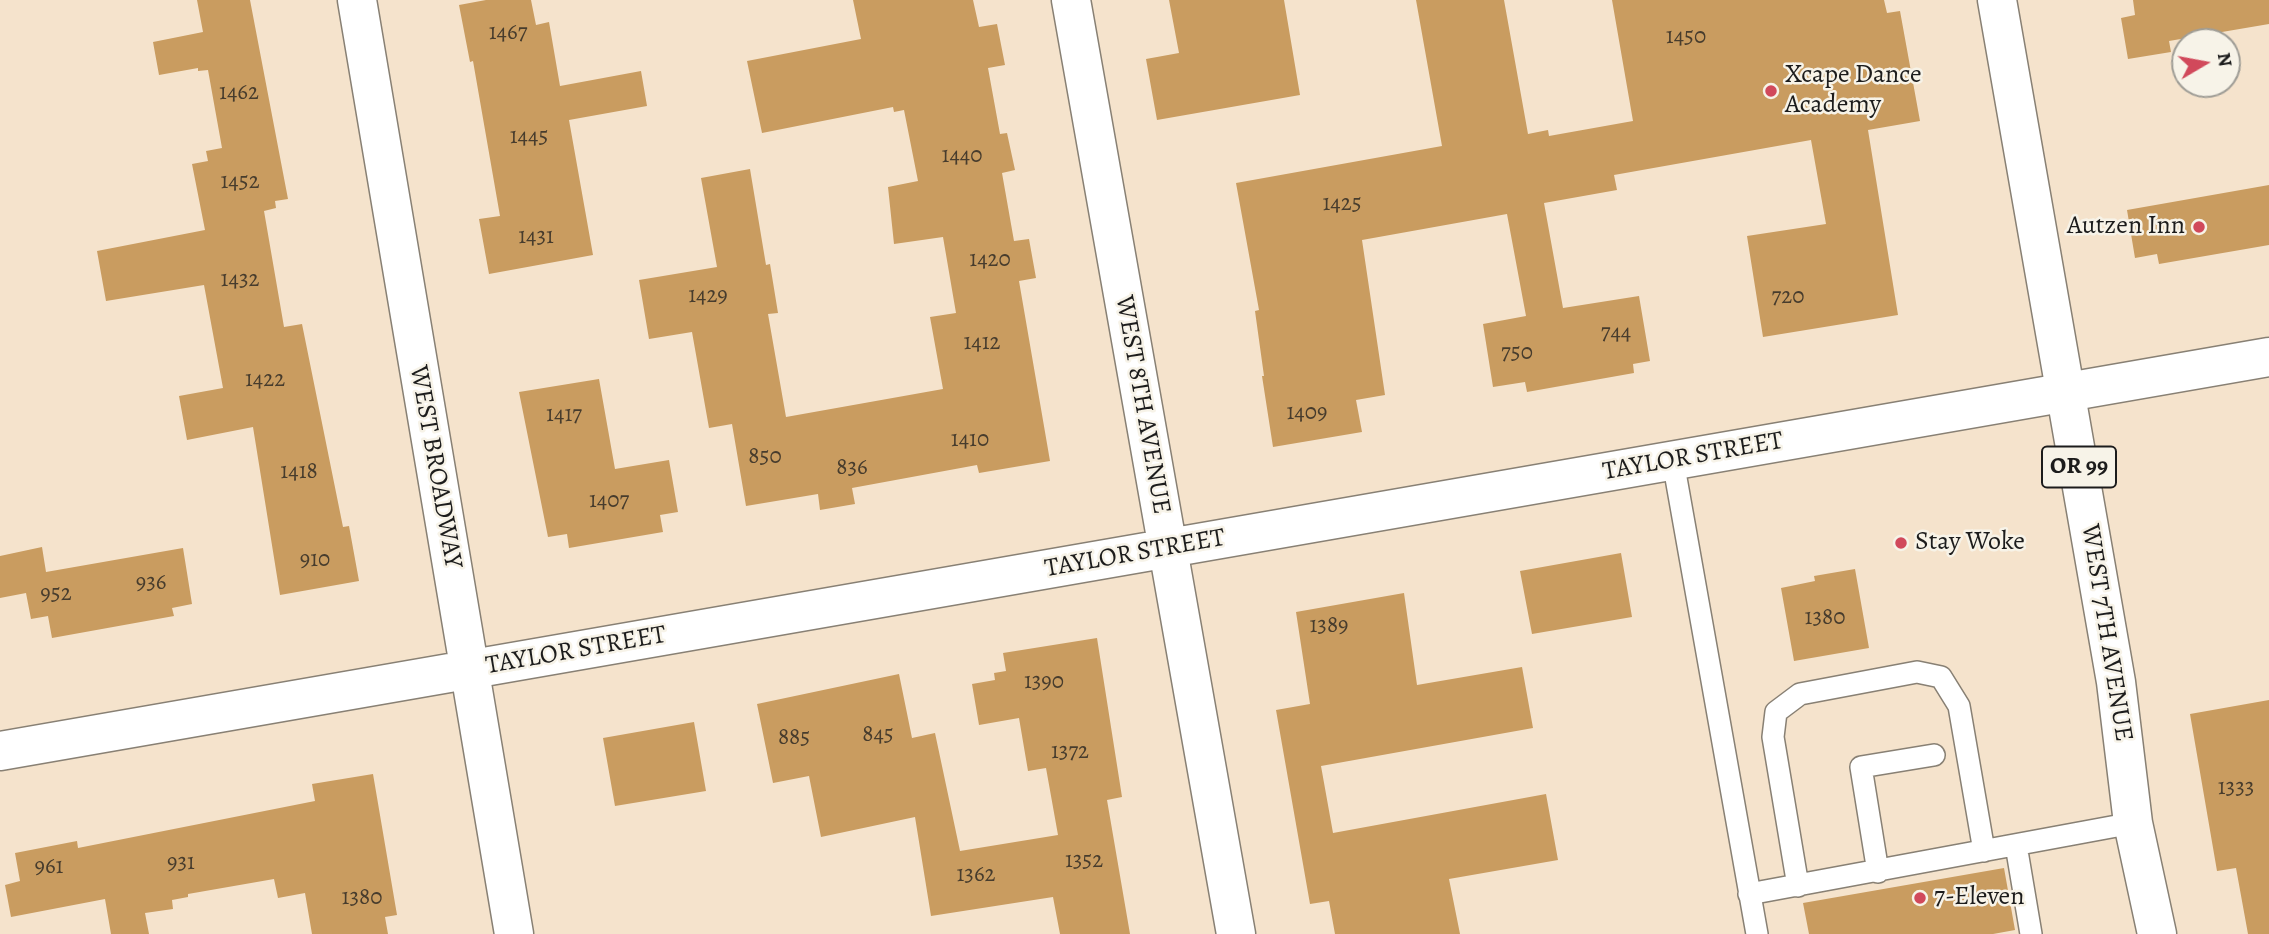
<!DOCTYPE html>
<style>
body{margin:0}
#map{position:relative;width:2269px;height:934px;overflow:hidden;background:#f5e3cc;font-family:Alegreya,serif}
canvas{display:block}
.north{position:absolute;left:2171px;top:28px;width:70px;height:70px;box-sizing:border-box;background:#f7f3e8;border:2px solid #9f9d96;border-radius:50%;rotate:80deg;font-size:19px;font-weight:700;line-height:28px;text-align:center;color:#1c1c1c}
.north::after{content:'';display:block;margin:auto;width:24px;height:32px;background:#d1495b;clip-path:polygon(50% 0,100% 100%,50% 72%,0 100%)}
</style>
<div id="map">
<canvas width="2269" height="934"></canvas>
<div class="north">N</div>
</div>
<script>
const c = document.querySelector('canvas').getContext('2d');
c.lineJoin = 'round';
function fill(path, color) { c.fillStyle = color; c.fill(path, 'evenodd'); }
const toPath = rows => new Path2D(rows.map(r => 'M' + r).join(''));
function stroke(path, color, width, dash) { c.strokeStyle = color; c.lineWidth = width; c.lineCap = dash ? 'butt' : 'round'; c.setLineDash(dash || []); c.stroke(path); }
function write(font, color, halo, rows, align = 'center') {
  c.font = font + ' Alegreya,serif'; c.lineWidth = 5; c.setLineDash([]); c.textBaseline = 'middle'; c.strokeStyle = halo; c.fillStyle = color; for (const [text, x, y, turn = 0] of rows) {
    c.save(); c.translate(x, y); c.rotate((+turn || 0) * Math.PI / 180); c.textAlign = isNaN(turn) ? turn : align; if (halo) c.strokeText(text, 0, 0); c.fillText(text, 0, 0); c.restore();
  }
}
fill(toPath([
 [197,0,250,0,288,199,275,201,276,208,264,211,284,327,302,324,343,527,349,526,359,581,280,595,253,427,187,440,179,396,223,388,204,285,106,301,97,251,205,230,192,164,208,161,206,151,222,148,208,70,198,71,198,68,159,75,153,42,203,32],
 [486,0,531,0,536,25,549,22,560,86,641,71,647,106,569,120,593,255,489,274,479,219,500,216,473,61,470,62,459,5],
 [853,0,973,0,979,27,997,24,1005,65,988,68,1000,134,1007,133,1015,170,1002,173,1014,241,1029,239,1036,278,1019,281,1050,461,979,473,977,465,852,488,855,504,820,510,818,494,746,506,732,424,709,428,692,332,649,339,639,280,717,267,701,178,750,169,766,265,770,264,778,313,768,314,786,417,943,389,930,317,956,313,943,237,894,244,888,187,918,181,904,110,894,112,893,107,762,133,747,61,861,39],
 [1169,0,1284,0,1300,95,1157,120,1146,59,1179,53],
 [1416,0,1504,0,1528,134,1548,130,1549,136,1633,121,1612,0,1884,0,1887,13,1900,11,1920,121,1868,130,1898,315,1763,337,1747,236,1826,224,1811,140,1614,175,1617,190,1544,203,1563,308,1639,296,1650,361,1633,364,1634,373,1527,392,1525,382,1493,387,1483,324,1526,316,1507,214,1362,240,1385,395,1356,400,1362,432,1273,447,1262,376,1264,376,1255,311,1259,310,1236,183,1442,146],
 [2133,0,2269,0,2269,24,2169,41,2171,52,2128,59,2121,18,2135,15],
 [2269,185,2269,245,2159,264,2157,254,2135,258,2127,210],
 [599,379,615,469,669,460,678,512,660,515,663,532,569,548,567,534,548,537,519,392],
 [42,547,46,572,183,548,192,604,172,608,174,616,52,638,48,616,31,619,26,593,0,598,0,556],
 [1621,553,1632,617,1532,634,1520,571],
 [1855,569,1869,648,1794,661,1781,588,1815,581,1814,576],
 [1404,593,1417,685,1522,667,1533,728,1321,766,1333,833,1546,794,1558,860,1449,879,1460,934,1335,934,1329,901,1310,904,1276,710,1310,704,1296,612],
 [1097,638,1122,797,1107,800,1130,934,1060,934,1053,897,931,916,915,817,821,837,809,776,773,783,757,704,899,674,912,738,935,733,960,851,1058,835,1046,768,1028,771,1019,718,979,725,972,684,995,680,994,673,1006,671,1003,653],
 [2269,700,2269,934,2248,934,2236,868,2217,871,2190,714],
 [694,722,706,791,615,806,603,738],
 [373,774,397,915,385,917,388,934,312,934,305,893,278,898,274,879,188,894,188,897,172,900,173,909,145,913,149,934,111,934,105,899,11,917,5,885,20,881,15,853,77,841,78,848,315,801,312,784],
 [2004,868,2015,930,1993,934,1809,934,1803,903]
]), '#c99c60');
const service = toPath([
 [1673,461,1757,934],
 [2016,845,2031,934],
 [1878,872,1861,767,1934,755],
 [1798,886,1773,737,1776,712,1800,694,1917,672,1941,677,1959,706,1984,851],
 [1749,894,2133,823]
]);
const minor = toPath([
 [357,0,514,934],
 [1071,0,1236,934],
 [0,751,2269,357]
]);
const primary = toPath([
 [1997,0,2116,682,2133,823,2157,934]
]);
stroke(service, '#888074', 24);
stroke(minor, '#888074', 41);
stroke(primary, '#888074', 41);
stroke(service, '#fff', 21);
stroke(minor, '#fff', 38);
stroke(primary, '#fff', 38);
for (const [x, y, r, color] of [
 [1771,91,7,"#d1495b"],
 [2199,227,7,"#d1495b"],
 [1901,543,7,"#d1495b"],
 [1920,898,7,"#d1495b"]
]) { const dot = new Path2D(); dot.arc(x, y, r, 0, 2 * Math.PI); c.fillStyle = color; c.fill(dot); stroke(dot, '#f7f3e8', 2.5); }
write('23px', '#473c2d', null, [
 ["1467",508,33],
 ["1450",1686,37],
 ["1462",239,93],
 ["1445",529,137],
 ["1440",962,156],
 ["1452",240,182],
 ["1425",1342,204],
 ["1431",536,237],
 ["1420",990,260],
 ["1432",240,280],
 ["1429",708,296],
 ["720",1788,297],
 ["744",1616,333],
 ["1412",982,343],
 ["750",1517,353],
 ["1422",265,380],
 ["1409",1307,413],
 ["1417",564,415],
 ["1410",970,440],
 ["850",765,457],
 ["836",852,468],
 ["1418",299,472],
 ["1407",609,501],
 ["910",315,560],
 ["936",151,583],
 ["952",56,594],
 ["1380",1825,618],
 ["1389",1329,626],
 ["1390",1044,682],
 ["845",878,735],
 ["885",794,738],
 ["1372",1070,752],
 ["1333",2236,788],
 ["1352",1084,861],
 ["931",181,863],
 ["961",49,867],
 ["1362",976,875],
 ["1380",362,898]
]);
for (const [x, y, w] of [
 [2079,467,74]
]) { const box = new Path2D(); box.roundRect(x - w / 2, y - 20.5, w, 41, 5); c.fillStyle = '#f7f3e8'; c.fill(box); stroke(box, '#1c1c1c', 2); }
write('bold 24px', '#1c1c1c', null, [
 ["OR 99",2079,467]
]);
write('26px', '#1c1c1c', '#f7f3e8', [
 ["Xcape Dance",1785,76],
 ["Academy",1785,106],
 ["Autzen Inn",2185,227,"right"],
 ["Stay Woke",1915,543],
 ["7-Eleven",1934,898]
], 'left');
write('26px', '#1c1c1c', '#f7f3e8', [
 ["WEST 8TH AVENUE",1142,405,80],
 ["TAYLOR STREET",1693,457,-10],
 ["WEST BROADWAY",435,467,80],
 ["TAYLOR STREET",1135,554,-10],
 ["WEST 7TH AVENUE",2106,633,81],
 ["TAYLOR STREET",576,651,-10]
]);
</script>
